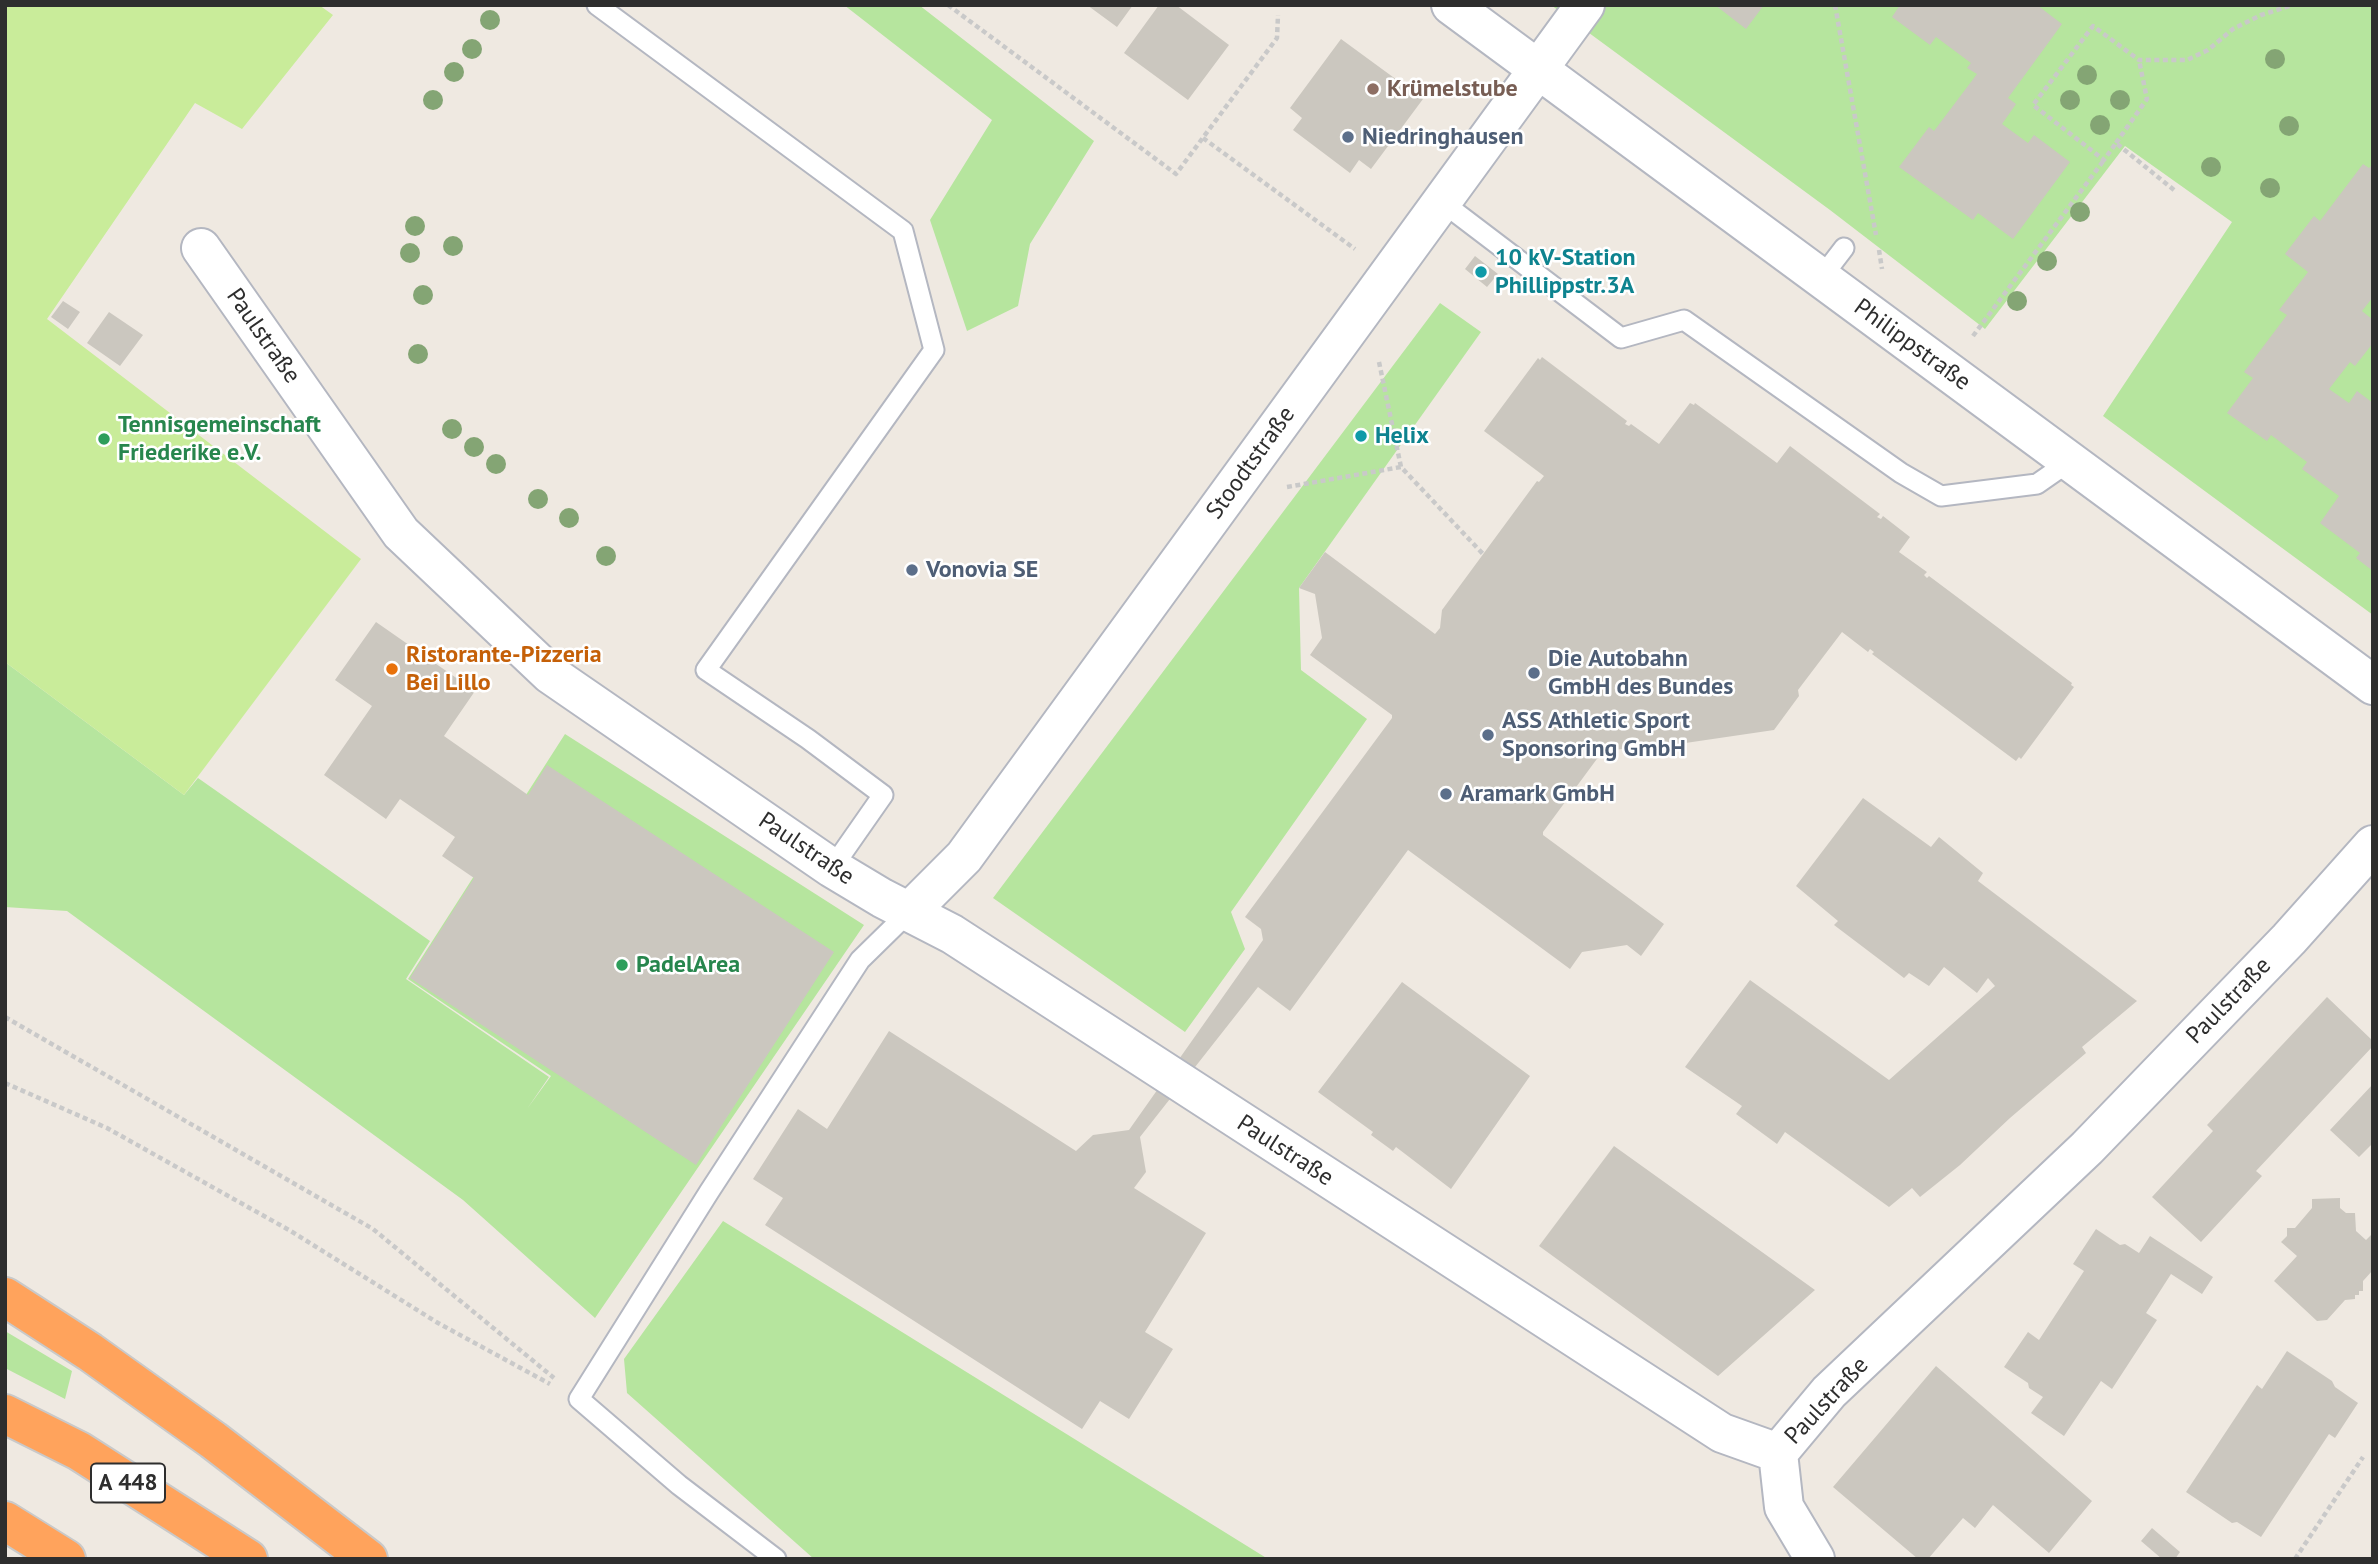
<!DOCTYPE html>
<meta charset="utf-8">
<style>
body{margin:0}
#map{position:relative;width:2378px;height:1564px;overflow:hidden;background:#efe9e1;font-family:"PT Sans",sans-serif}
canvas{display:block}
.frame{position:absolute;inset:0;border:7px solid #2e2e2e;pointer-events:none}
</style>
<div id="map">
<canvas width="2378" height="1564"></canvas>
<div class="frame"></div>
</div>
<script>
const c = document.querySelector('canvas').getContext('2d');
c.lineJoin = 'round';
function fill(path, color) { c.fillStyle = color; c.fill(path, 'evenodd'); }
const toPath = rows => new Path2D(rows.map(r => 'M' + r).join(''));
function stroke(path, color, width, dash) { c.strokeStyle = color; c.lineWidth = width; c.lineCap = dash ? 'butt' : 'round'; c.setLineDash(dash || []); c.stroke(path); }
function write(font, color, halo, rows, align = 'center') {
  c.font = font + ' "PT Sans",sans-serif'; c.lineWidth = 5; c.setLineDash([]); c.textBaseline = 'middle'; c.strokeStyle = halo; c.fillStyle = color; for (const [text, x, y, turn = 0] of rows) {
    c.save(); c.translate(x, y); c.rotate((+turn || 0) * Math.PI / 180); c.textAlign = isNaN(turn) ? turn : align; if (halo) c.strokeText(text, 0, 0); c.fillText(text, 0, 0); c.restore();
  }
}
fill(toPath([
 [844,5,919,5,1094,141,1030,244,1018,306,967,331,930,220,992,120],
 [1551,5,2373,5,2373,615,2103,416,2232,222,2125,146,1985,329,1830,210],
 [1440,303,1481,332,1299,588,1301,670,1367,719,1231,912,1245,949,1185,1032,993,898],
 [5,662,184,795,198,778,430,941,406,979,549,1077,527,1109,551,1076,408,979,565,734,864,925,595,1318,463,1200,67,911,5,907],
 [723,1221,1268,1559,814,1559,627,1393,624,1359],
 [5,1331,72,1371,65,1399,5,1368]
]), '#b6e59e');
fill(toPath([
 [5,5,319,5,333,15,242,129,195,103,47,319,361,559,184,795,5,662]
]), '#c9ec9a');
fill(toPath([
 [1087,5,1133,5,1117,27],
 [1159,5,1176,5,1229,45,1188,100,1124,53],
 [1715,5,1764,5,1746,29],
 [1900,5,2012,5,2015,7,2016,5,2037,5,2062,24,2008,98,2016,104,2002,124,2028,143,2034,135,2070,162,2013,239,1978,213,1973,220,1899,167,1929,127,1934,131,1977,74,1967,68,1971,63,1936,37,1930,45,1892,17],
 [1341,39,1423,99,1371,169,1359,160,1350,173,1293,130,1302,118,1290,108],
 [2363,164,2369,168,2373,164,2373,297,2362,311,2373,320,2373,343,2355,366,2350,362,2329,389,2349,403,2357,391,2373,403,2373,571,2356,558,2360,553,2320,523,2339,496,2302,469,2307,462,2271,435,2267,441,2227,413,2253,378,2244,372,2287,315,2279,310,2308,272,2285,254,2314,216,2320,221],
 [1475,256,1498,274,1487,287,1465,269],
 [63,301,80,312,68,329,51,317],
 [109,312,143,335,120,366,87,343],
 [1542,357,1627,421,1625,424,1629,426,1631,424,1659,444,1690,403,1694,405,1695,403,1777,463,1790,446,1880,514,1877,517,1881,519,1883,516,1910,537,1899,552,1927,572,1924,575,1927,578,1929,576,2072,683,2071,685,2074,687,2021,759,2019,757,2016,761,1872,654,1874,652,1870,649,1868,652,1842,632,1798,690,1799,696,1774,730,1665,746,1661,743,1602,752,1543,832,1543,835,1664,924,1641,956,1627,945,1582,952,1570,969,1408,850,1290,1011,1258,987,1140,1137,1146,1172,1134,1188,1206,1233,1145,1332,1173,1349,1129,1419,1100,1401,1082,1429,765,1225,783,1198,753,1179,798,1109,827,1129,889,1031,1076,1151,1093,1135,1129,1130,1263,940,1261,929,1245,917,1392,718,1392,715,1310,655,1322,638,1315,594,1299,588,1325,552,1435,634,1440,628,1442,610,1537,481,1539,482,1544,476,1484,431,1538,358,1540,360],
 [376,622,475,691,444,736,528,795,547,765,834,952,696,1165,410,978,474,878,442,856,455,837,400,799,386,819,324,775,372,706,335,680],
 [1863,798,1931,847,1939,837,1983,873,1978,881,2137,1001,2082,1047,2086,1053,2010,1118,1960,1165,1920,1197,1912,1188,1889,1207,1785,1132,1777,1144,1736,1114,1742,1106,1685,1067,1750,980,1889,1080,1995,986,1988,978,1977,993,1944,967,1929,986,1909,973,1904,978,1834,925,1838,921,1796,886],
 [1402,982,1530,1076,1451,1189,1396,1147,1393,1151,1371,1135,1373,1132,1318,1092],
 [2327,997,2373,1041,2373,1046,2256,1171,2262,1176,2201,1242,2152,1197,2213,1131,2207,1125],
 [2373,1084,2373,1143,2359,1157,2330,1130],
 [1614,1146,1815,1290,1718,1376,1539,1246],
 [2340,1198,2340,1208,2346,1213,2355,1213,2356,1231,2366,1240,2373,1233,2373,1270,2363,1281,2363,1291,2359,1291,2359,1295,2355,1295,2355,1299,2345,1300,2327,1320,2317,1321,2274,1281,2297,1256,2281,1242,2287,1236,2287,1228,2295,1228,2312,1208,2312,1199],
 [2096,1229,2120,1245,2125,1244,2139,1253,2150,1236,2213,1277,2202,1294,2171,1274,2146,1313,2157,1320,2112,1389,2101,1381,2064,1436,2031,1413,2043,1397,2029,1388,2028,1383,2004,1367,2028,1332,2039,1340,2084,1271,2073,1264],
 [2287,1351,2332,1381,2335,1387,2358,1403,2335,1438,2329,1434,2261,1537,2237,1522,2232,1523,2186,1492,2257,1385,2262,1389],
 [1936,1366,2092,1501,2049,1553,1993,1505,1975,1528,1963,1518,1928,1559,1918,1559,1833,1487],
 [2152,1528,2180,1552,2175,1559,2162,1559,2141,1541]
]), '#cbc7bf');
const lane = toPath([
 [597,5,903,231,934,350,706,670,808,739,883,795,832,868],
 [1442,202,1621,338,1684,320,1901,473,1941,496,2037,484,2070,461],
 [1821,278,1844,248],
 [776,1559,679,1485,579,1399,709,1192,860,960,909,912]
]);
const street = toPath([
 [1451,5,2373,685],
 [201,248,401,533,550,674,832,868,882,898,952,934,1722,1433,1778,1453,1829,1392,2087,1148,2289,939,2373,845],
 [909,912,964,857,1585,5],
 [1778,1453,1784,1507,1815,1559]
]);
const highway = toPath([
 [5,1297,90,1352,213,1440,368,1559],
 [5,1414,79,1451,248,1559],
 [5,1521,66,1559]
]);
stroke(lane, '#b4b7c1', 23);
stroke(street, '#b4b7c1', 42);
stroke(highway, '#c9c9c9', 42);
stroke(toPath([
 [948,5,1176,174,1277,38,1278,15],
 [1835,5,1876,235],
 [1203,138,1355,249],
 [2116,143,2147,99,2139,60],
 [2174,190,2116,143,2104,160,2033,105,2093,26,2139,60,2187,60,2208,50,2233,29,2261,15,2293,5],
 [1879,250,1882,269],
 [1973,336,2104,160],
 [1379,362,1401,467,1483,554],
 [1287,487,1401,467],
 [5,1017,373,1229,554,1378],
 [5,1083,107,1128,289,1230,438,1323,550,1384],
 [2295,1559,2363,1457]
]), '#c9c9c9', 4.5, [5, 3.5]);
stroke(lane, '#fff', 19);
stroke(street, '#fff', 38);
stroke(highway, '#ffa35c', 38);
c.fillStyle = '#84a574';
for (const [x, y] of [
 [490,20],
 [472,49],
 [2275,59],
 [454,72],
 [2087,75],
 [433,100],
 [2070,100],
 [2120,100],
 [2100,125],
 [2289,126],
 [2211,167],
 [2270,188],
 [2080,212],
 [415,226],
 [453,246],
 [410,253],
 [2047,261],
 [423,295],
 [2017,301],
 [418,354],
 [452,429],
 [474,447],
 [496,464],
 [538,499],
 [569,518],
 [606,556]
]) { c.beginPath(); c.arc(x, y, 10, 0, 2 * Math.PI); c.fill(); }
for (const [x, y, r, color] of [
 [1373,89,7,"#8d6e63"],
 [1348,137,7,"#5c6f8a"],
 [1481,272,7,"#0f9aa8"],
 [1361,436,7,"#0f9aa8"],
 [104,439,7,"#2e9e5b"],
 [912,570,7,"#5c6f8a"],
 [392,669,7,"#e8710a"],
 [1534,673,7,"#5c6f8a"],
 [1488,735,7,"#5c6f8a"],
 [1446,794,7,"#5c6f8a"],
 [622,965,7,"#2e9e5b"]
]) { const dot = new Path2D(); dot.arc(x, y, r, 0, 2 * Math.PI); c.fillStyle = color; c.fill(dot); stroke(dot, '#fff', 2.5); }
for (const [x, y, w] of [
 [128,1483,74]
]) { const box = new Path2D(); box.roundRect(x - w / 2, y - 19.5, w, 39, 5); c.fillStyle = '#fff'; c.fill(box); stroke(box, '#2e2e2e', 2); }
write('bold 23px', '#2e2e2e', null, [
 ["A 448",128,1483]
]);
write('bold 24px', '#785e54', '#fff', [
 ["Krümelstube",1387,89]
], 'left');
write('bold 24px', '#4e5e75', '#fff', [
 ["Niedringhausen",1362,137],
 ["Vonovia SE",926,570],
 ["Die Autobahn",1548,659],
 ["GmbH des Bundes",1548,687],
 ["ASS Athletic Sport",1502,721],
 ["Sponsoring GmbH",1502,749],
 ["Aramark GmbH",1460,794]
], 'left');
write('bold 24px', '#0d838f', '#fff', [
 ["10 kV-Station",1495,258],
 ["Phillippstr.3A",1495,286],
 ["Helix",1375,436]
], 'left');
write('24px', '#2e2e2e', '#fff', [
 ["Paulstraße",263,336,55],
 ["Philippstraße",1912,345,36],
 ["Stoodtstraße",1251,463,-54],
 ["Paulstraße",806,849,34],
 ["Paulstraße",2229,1001,-46],
 ["Paulstraße",1285,1151,33],
 ["Paulstraße",1827,1401,-47]
]);
write('bold 24px', '#27864d', '#fff', [
 ["Tennisgemeinschaft",118,425],
 ["Friederike e.V.",118,453],
 ["PadelArea",636,965]
], 'left');
write('bold 24px', '#c56008', '#fff', [
 ["Ristorante-Pizzeria",406,655],
 ["Bei Lillo",406,683]
], 'left');
</script>
